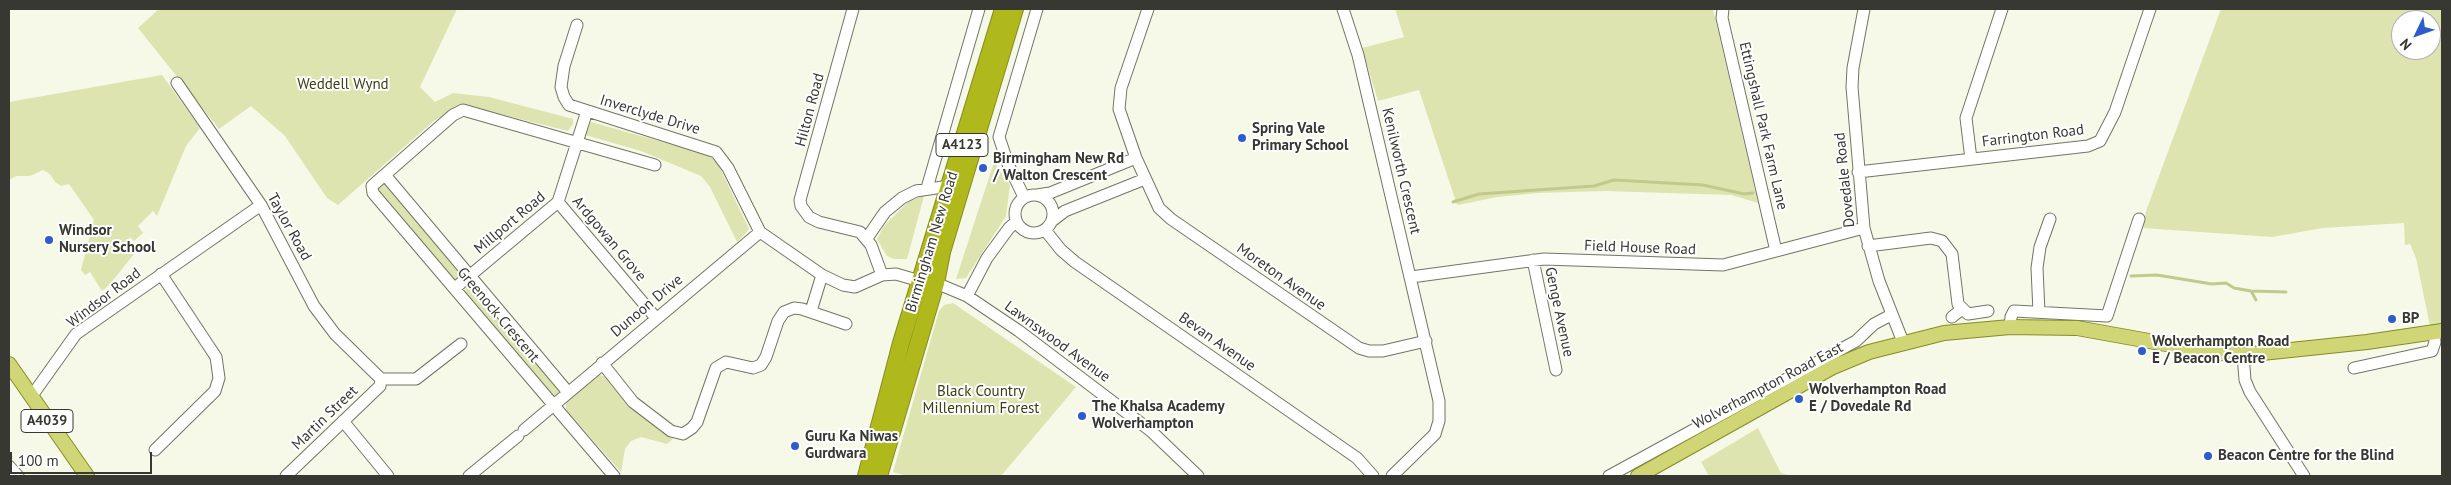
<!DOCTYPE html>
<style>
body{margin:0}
#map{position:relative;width:2451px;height:485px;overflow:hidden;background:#f6f9e7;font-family:"PT Sans",sans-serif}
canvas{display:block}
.frame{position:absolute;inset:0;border:10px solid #373831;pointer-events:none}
.north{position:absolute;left:2391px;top:10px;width:50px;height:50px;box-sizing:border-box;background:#fff;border:1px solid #afafad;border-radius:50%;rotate:228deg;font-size:14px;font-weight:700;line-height:20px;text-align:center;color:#373831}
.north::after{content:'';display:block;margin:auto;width:18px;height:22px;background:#2d5dcc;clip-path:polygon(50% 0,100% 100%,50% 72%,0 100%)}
.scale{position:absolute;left:10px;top:452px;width:142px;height:22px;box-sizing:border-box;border:2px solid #373831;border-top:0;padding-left:6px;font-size:15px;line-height:18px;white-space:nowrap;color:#373831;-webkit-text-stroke:4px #fff;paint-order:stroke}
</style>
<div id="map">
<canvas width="2451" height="485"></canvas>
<div class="frame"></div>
<div class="north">N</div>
<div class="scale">100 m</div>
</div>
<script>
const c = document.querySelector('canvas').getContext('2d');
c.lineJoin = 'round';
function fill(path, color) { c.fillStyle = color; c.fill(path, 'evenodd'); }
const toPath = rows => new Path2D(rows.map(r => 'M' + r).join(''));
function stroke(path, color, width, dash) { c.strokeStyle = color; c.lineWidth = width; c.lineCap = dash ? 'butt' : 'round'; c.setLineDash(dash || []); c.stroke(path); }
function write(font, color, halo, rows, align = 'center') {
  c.font = font + ' "PT Sans",sans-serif'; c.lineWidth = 4; c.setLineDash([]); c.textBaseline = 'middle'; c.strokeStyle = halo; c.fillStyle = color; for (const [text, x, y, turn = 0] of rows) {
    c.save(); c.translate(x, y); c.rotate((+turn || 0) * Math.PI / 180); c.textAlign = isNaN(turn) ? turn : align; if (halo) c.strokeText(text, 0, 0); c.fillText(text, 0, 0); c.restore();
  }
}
fill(toPath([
 [159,9,457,9,420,87,435,102,453,93,489,97,573,119,573,124,568,131,464,105,435,120,338,205,327,198,285,136,251,106,219,129,138,28],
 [1395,9,1713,9,1758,203,1731,195,1605,191,1538,193,1497,197,1458,205,1453,201,1455,199,1419,90,1378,101,1362,48,1404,37],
 [2221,9,2442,9,2442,323,2430,326,2416,258,2410,244,2405,245,2404,223,2323,228,2272,237,2143,228,2146,211],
 [2401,20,2431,20,2431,50,2401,50],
 [162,75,200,128,186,146,157,216,153,211,138,226,143,233,134,241,130,237,125,246,134,254,110,284,102,291,90,272,85,275,81,270,94,220,69,184,61,186,55,182,50,174,43,170,30,176,16,176,9,180,9,102],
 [591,122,709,155,719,166,749,229,745,234,737,242,710,187,701,176,641,151,585,135],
 [994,162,1010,185,1006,216,966,278,956,279],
 [383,183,389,187,463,277,456,283,377,189,379,185],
 [924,196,907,259,894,259,887,256,877,239,884,226,909,201],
 [470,286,559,390,557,395,552,396,465,292,466,288],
 [953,303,1076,387,1001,476,907,476,893,472,939,311,944,305],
 [599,375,607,377,630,407,673,439,667,444,641,437,631,441,625,449,621,472,566,410,566,402],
 [1758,428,1781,473,1793,476,1709,476,1701,462]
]), '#dee4b0');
stroke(toPath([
 [1453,202,1479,194,1594,186,1614,180,1703,185,1744,194,1753,193],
 [2131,276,2157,275,2212,284,2226,283,2234,288,2251,291,2286,292],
 [2251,291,2256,300]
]), '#c2c98c', 3);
const minor = toPath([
 [853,9,800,200,801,206,809,217,819,222,860,232,871,245,882,275,896,274,920,281],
 [1148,9,1121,88,1119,109,1136,158,1159,208,1171,219,1359,348,1369,351,1383,351,1426,341],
 [1343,9,1358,55,1439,401,1439,421,1435,434,1392,476],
 [1723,9,1722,18,1776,251],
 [1864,9,1853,68,1852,87,1864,228,1879,281,1903,342],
 [577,25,564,66,561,87,564,97,569,105,716,152,728,168,760,232,822,275,843,285,855,287,882,275],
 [177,83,261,205,314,306,335,334,381,379],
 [1971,159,1966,118,2002,9],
 [1858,172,2088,146,2100,141,2115,112,2150,9],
 [385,175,567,391],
 [927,188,979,9],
 '1015 214a19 19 0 1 1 38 0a19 19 0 1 1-38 0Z',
 [1037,195,1050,193,1136,158],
 [1024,197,1008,164,999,137,1037,9],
 [558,202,656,318],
 [1052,221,1065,211,1145,179],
 [1045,230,1061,250,1075,262,1357,458,1373,476],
 [867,238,885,212,902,198,916,191,949,186],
 [1868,246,1931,238,1942,241,1952,254,1958,304,1968,314,1988,311],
 [1533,260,1556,370],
 [1411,277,1544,259,1723,265,1864,228],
 [936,283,967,296,1019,331,1151,431,1198,476],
 [455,288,558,202,587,111],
 [967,296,987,258,1009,228,1016,222],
 [811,311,822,275],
 [2039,312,2037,268,2040,247,2050,219],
 [1952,317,1962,309],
 [2010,327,2011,317,2014,311,2107,316,2139,219],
 [2243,355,2245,380,2250,392,2304,476],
 [602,363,633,402,671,431,683,434,692,428,697,422,716,368,726,362,753,368,761,365,766,357,778,321,784,312,794,308,802,309,846,324],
 [2354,368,2432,351,2435,342,2434,333],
 [381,379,416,379,461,344],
 [31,397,76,334,261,205],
 [343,421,388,476],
 [524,430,760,232],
 [155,450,215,391,219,378,216,357,161,274],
 [9,466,18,476],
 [286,476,380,386,381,379],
 [469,476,518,436],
 [614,476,373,193,372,186,453,115,463,110,655,165],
 [1609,476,1856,341,1874,324,1891,315]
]);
const major = toPath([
 [9,364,87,476],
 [1638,476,1833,367,1869,352,1944,333,2010,327,2077,328,2210,352,2243,355,2367,342,2442,331]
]);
const highway = toPath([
 [866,476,901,343,1003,9],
 [879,476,936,283,942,252,1015,9]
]);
stroke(minor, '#737565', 13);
stroke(major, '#868c23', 16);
stroke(highway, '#868c23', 18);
stroke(minor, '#fff', 11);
stroke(major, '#d0d576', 14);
stroke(highway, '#b0b91b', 16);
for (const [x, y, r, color] of [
 [1242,138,5,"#2d5dcc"],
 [983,168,5,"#2d5dcc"],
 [49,240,5,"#2d5dcc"],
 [2392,319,5,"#2d5dcc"],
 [2142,351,5,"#2d5dcc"],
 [1799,399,5,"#2d5dcc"],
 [1082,416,5,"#2d5dcc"],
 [795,446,5,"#2d5dcc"],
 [2208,456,5,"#2d5dcc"]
]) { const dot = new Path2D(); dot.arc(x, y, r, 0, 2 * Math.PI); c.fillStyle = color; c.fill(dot); stroke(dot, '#fff', 2); }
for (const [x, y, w] of [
 [962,145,52],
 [47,421,52]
]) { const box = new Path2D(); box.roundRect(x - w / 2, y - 11.5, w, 23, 4); c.fillStyle = '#fff'; c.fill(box); stroke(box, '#373831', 1); }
write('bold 14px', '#373831', null, [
 ["A4123",962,145],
 ["A4039",47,421]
]);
write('15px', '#3b3f10', '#fff', [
 ["Weddell Wynd",343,85],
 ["Black Country",981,392],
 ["Millennium Forest",981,409]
]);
write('15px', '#373831', '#fff', [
 ["Hilton Road",810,110,-75],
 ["Inverclyde Drive",650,115,17],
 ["Ettingshall Park Farm Lane",1763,126,77],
 ["Farrington Road",2033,136,-7],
 ["Kenilworth Crescent",1401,171,77],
 ["Dovedale Road",1845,180,-96],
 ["Millport Road",510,223,-40],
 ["Taylor Road",289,227,61],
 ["Ardgowan Grove",609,239,50],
 ["Birmingham New Road",932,242,-73],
 ["Field House Road",1640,248,2],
 ["Moreton Avenue",1281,277,35],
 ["Windsor Road",104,298,-37],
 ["Dunoon Drive",647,306,-40],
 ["Genge Avenue",1559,312,78],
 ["Greenock Crescent",498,315,50],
 ["Lawnswood Avenue",1057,342,36],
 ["Bevan Avenue",1217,342,35],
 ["Wolverhampton Road East",1768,386,-28],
 ["Martin Street",325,418,-44]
]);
write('bold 15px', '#373831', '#fff', [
 ["Spring Vale",1252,129],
 ["Primary School",1252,146],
 ["Birmingham New Rd",993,159],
 ["/ Walton Crescent",993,176],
 ["Windsor",59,231],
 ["Nursery School",59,248],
 ["BP",2402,319],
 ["Wolverhampton Road",2152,342],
 ["E / Beacon Centre",2152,359],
 ["Wolverhampton Road",1809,390],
 ["E / Dovedale Rd",1809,407],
 ["The Khalsa Academy",1092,407],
 ["Wolverhampton",1092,424],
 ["Guru Ka Niwas",805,437],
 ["Gurdwara",805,454],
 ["Beacon Centre for the Blind",2218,456]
], 'left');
</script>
